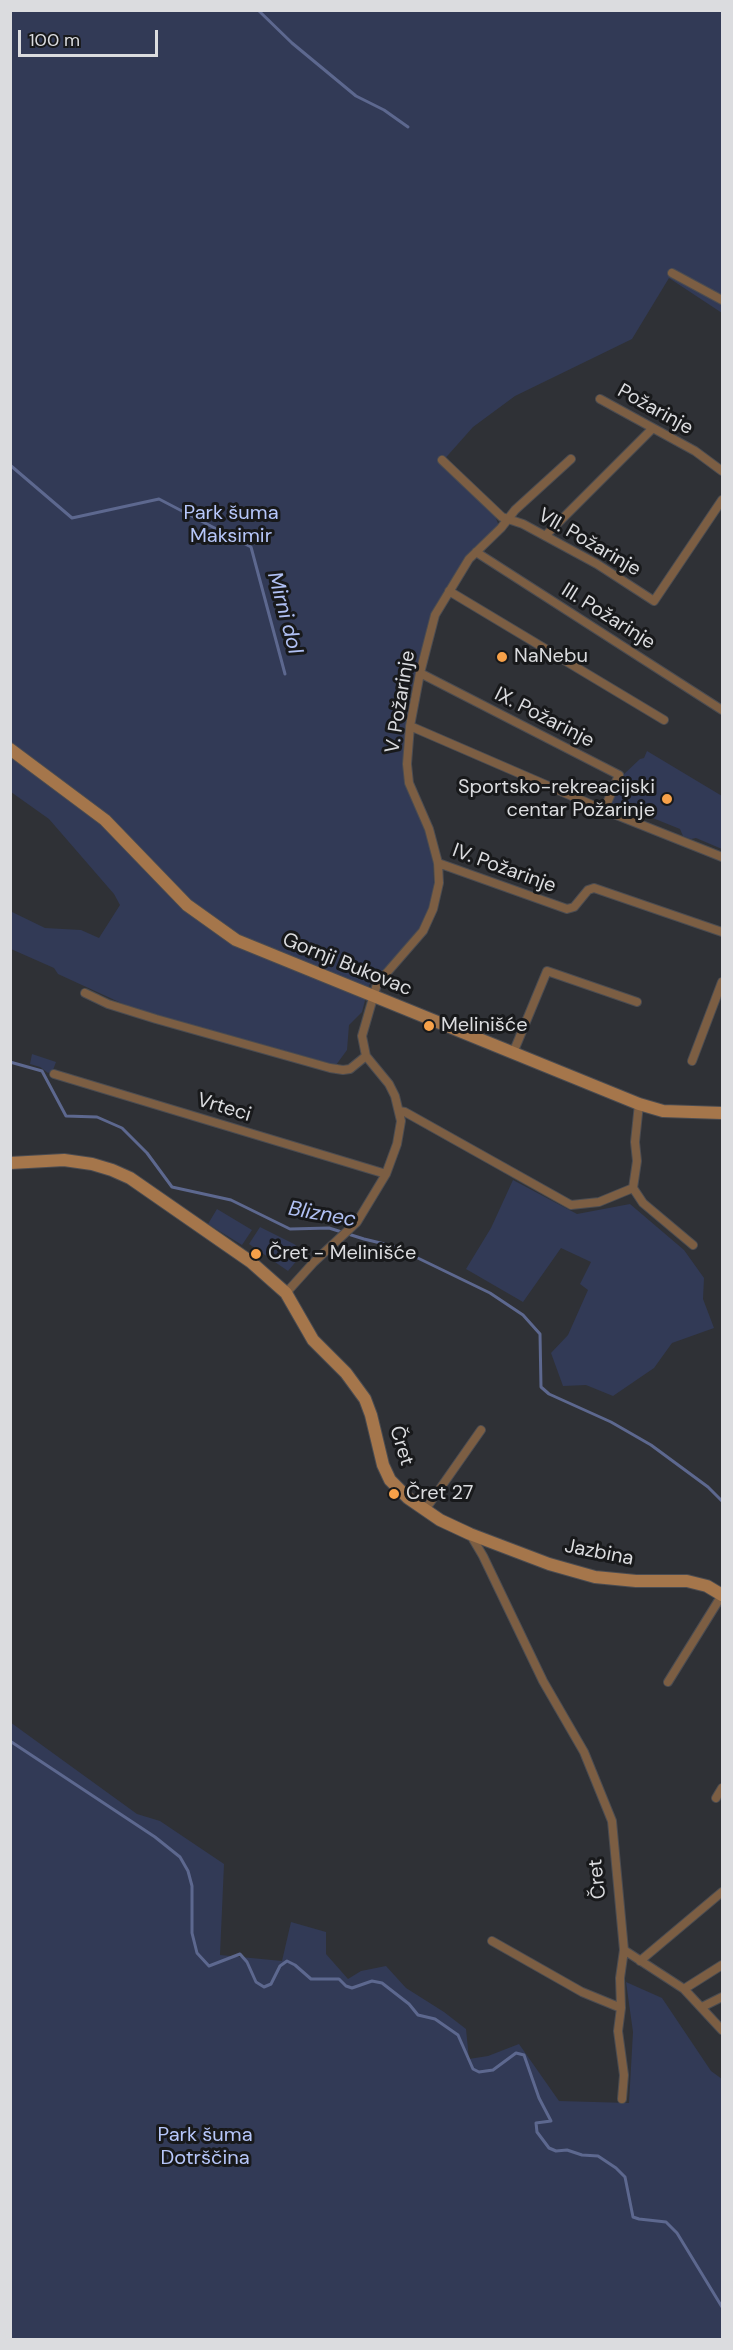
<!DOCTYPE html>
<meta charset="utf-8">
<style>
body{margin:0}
#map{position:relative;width:733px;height:2350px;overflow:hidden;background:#2f3136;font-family:"DM Sans",sans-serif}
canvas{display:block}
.frame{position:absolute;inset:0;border:12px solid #dbdcdf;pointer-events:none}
.scale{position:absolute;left:18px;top:30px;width:140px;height:27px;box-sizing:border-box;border:3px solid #dbdcdf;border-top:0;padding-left:8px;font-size:18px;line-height:21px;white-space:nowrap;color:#dbdcdf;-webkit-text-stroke:4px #18191b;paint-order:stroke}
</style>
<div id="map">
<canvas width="733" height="2350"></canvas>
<div class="frame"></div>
<div class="scale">100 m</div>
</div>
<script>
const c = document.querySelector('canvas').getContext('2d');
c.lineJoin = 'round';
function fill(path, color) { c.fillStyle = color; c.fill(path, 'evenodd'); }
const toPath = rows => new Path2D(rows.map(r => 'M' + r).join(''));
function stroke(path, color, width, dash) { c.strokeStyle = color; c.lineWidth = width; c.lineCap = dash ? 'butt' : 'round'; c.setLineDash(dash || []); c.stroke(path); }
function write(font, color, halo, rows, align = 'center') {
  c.font = font + ' "DM Sans",sans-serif'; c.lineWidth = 6; c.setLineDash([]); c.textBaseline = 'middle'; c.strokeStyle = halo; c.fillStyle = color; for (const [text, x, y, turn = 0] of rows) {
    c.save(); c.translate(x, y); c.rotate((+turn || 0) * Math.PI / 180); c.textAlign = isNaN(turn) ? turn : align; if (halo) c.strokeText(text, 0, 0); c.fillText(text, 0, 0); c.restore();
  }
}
fill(toPath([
 [11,11,722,11,722,313,669,278,632,339,515,396,473,427,441,463,495,516,499,526,469,553,436,605,427,630,410,697,405,745,405,779,429,842,433,862,434,887,431,904,422,925,410,942,369,985,362,1012,349,1025,347,1050,336,1065,132,1008,58,974,54,968,11,949,10,911,45,928,81,930,99,938,120,905,114,894,49,819,11,792],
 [647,751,722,796,722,849,696,838,691,839,683,836,680,829,618,804,611,804,622,776,640,759,644,758],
 [32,1054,56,1062,53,1070,48,1073,40,1067,30,1064],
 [513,1180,577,1214,630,1204,684,1250,704,1278,703,1299,714,1328,672,1343,654,1368,613,1396,586,1385,563,1386,551,1353,568,1335,588,1290,580,1284,591,1262,561,1248,523,1302,466,1269,491,1228],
 [217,1209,252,1230,242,1245,208,1224],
 [260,1227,294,1244,304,1252,288,1271,249,1244],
 [10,1722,137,1814,160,1821,224,1864,220,1955,282,1961,291,1922,326,1932,326,1954,348,1979,361,1971,386,1966,406,1988,444,2012,466,2029,469,2059,488,2056,519,2044,559,2101,629,2103,633,2032,626,1982,662,1998,711,2071,722,2079,722,2339,11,2339]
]), '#323a56');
stroke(toPath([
 [258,10,292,43,356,96,384,110,408,127],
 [10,465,72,518,159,499,251,547,285,674],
 [10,1062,42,1071,66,1116,97,1117,122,1128,147,1153,172,1187,231,1200,290,1229,329,1228,364,1239,393,1246,490,1293,523,1315,540,1334,541,1387,549,1394,611,1422,651,1445,708,1487,722,1501],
 [10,1741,155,1837,180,1857,188,1871,192,1886,192,1933,197,1953,209,1966,240,1954,247,1962,256,1982,264,1987,271,1984,280,1966,287,1961,295,1965,311,1979,339,1979,346,1986,352,1988,372,1981,382,1983,409,2004,418,2015,435,2019,458,2035,473,2069,479,2072,493,2070,516,2053,524,2055,539,2098,551,2121,536,2123,537,2132,549,2148,556,2151,567,2150,582,2155,598,2156,616,2168,625,2177,633,2217,639,2219,666,2222,677,2233,722,2307]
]), '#5d688f', 3);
const street = toPath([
 [672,273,722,300],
 [600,399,695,451,722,471],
 [442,460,502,517,523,524,597,564,654,601,722,500],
 [545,536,652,429],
 [476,552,722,710],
 [449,591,664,720],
 [420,673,619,775,604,810],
 [410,726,604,810,722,857],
 [438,863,567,909,574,907,588,890,594,888,722,932],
 [85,993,108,1004,156,1019,330,1068,343,1070,350,1069,366,1056],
 [513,1053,547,971,637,1002],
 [692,1061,722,982],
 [54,1074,386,1174],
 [639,1104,635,1142,637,1161,633,1188,643,1203,693,1245],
 [399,1111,405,1112,571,1205,599,1202,633,1188],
 [286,1293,314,1262,357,1222,386,1174,397,1144,401,1121,395,1096,389,1084,366,1056,362,1036,377,984,423,931,433,909,439,883,438,863,429,829,409,783,407,764,410,726,420,673,435,615,469,559,501,528,515,510,571,459],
 [425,1510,481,1430],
 [470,1534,483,1556,543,1681,584,1752,612,1821,624,1950,620,1978,621,2008,618,2031,624,2075,622,2099],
 [668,1682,722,1595],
 [716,1798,722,1788],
 [492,1941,582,1992,621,2008],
 [624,1950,684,1989,722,2030],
 [640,1961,722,1892],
 [684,1989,722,1965],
 [702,2007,722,1997]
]);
const secondary = toPath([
 [10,749,105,820,187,905,236,940,639,1104,663,1111,722,1113],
 [10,1163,64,1160,92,1164,112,1170,130,1178,251,1262,286,1293,313,1340,346,1373,365,1399,371,1415,383,1465,390,1480,408,1498,440,1520,470,1534,549,1564,595,1577,636,1581,687,1581,707,1586,722,1595]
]);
stroke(street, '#4b4c51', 10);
stroke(secondary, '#4b4c51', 14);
stroke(street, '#7c5e43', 8);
stroke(secondary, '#a5764b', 12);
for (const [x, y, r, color] of [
 [502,657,6,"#f7a149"],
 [667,799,6,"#f7a149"],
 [429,1026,6,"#f7a149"],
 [256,1254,6,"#f7a149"],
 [394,1494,6,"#f7a149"]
]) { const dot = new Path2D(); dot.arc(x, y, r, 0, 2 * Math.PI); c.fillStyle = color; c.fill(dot); stroke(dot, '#18191b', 2); }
write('20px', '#dbdcdf', '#18191b', [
 ["Požarinje",655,410,29],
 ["VII. Požarinje",589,543,30],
 ["III. Požarinje",608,617,32],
 ["V. Požarinje",401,702,-81],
 ["IX. Požarinje",544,718,27],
 ["IV. Požarinje",504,869,20],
 ["Gornji Bukovac",347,965,22],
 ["Vrteci",224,1108,17],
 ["Čret",401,1446,73],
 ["Jazbina",599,1553,11],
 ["Čret",598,1879,-96]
]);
write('20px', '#b7c7fa', '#18191b', [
 ["Park šuma",231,514],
 ["Maksimir",231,537],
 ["Park šuma",205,2136],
 ["Dotrščina",205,2159]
]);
write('20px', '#dbdcdf', '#18191b', [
 ["NaNebu",514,657],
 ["Sportsko-rekreacijski",655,788,"right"],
 ["centar Požarinje",655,811,"right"],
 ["Melinišće",441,1026],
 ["Čret - Melinišće",268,1254],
 ["Čret 27",406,1494]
], 'left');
write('italic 21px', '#b1c1f4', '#18191b', [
 ["Mirni dol",284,613,75],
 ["Bliznec",322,1215,10]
]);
</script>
